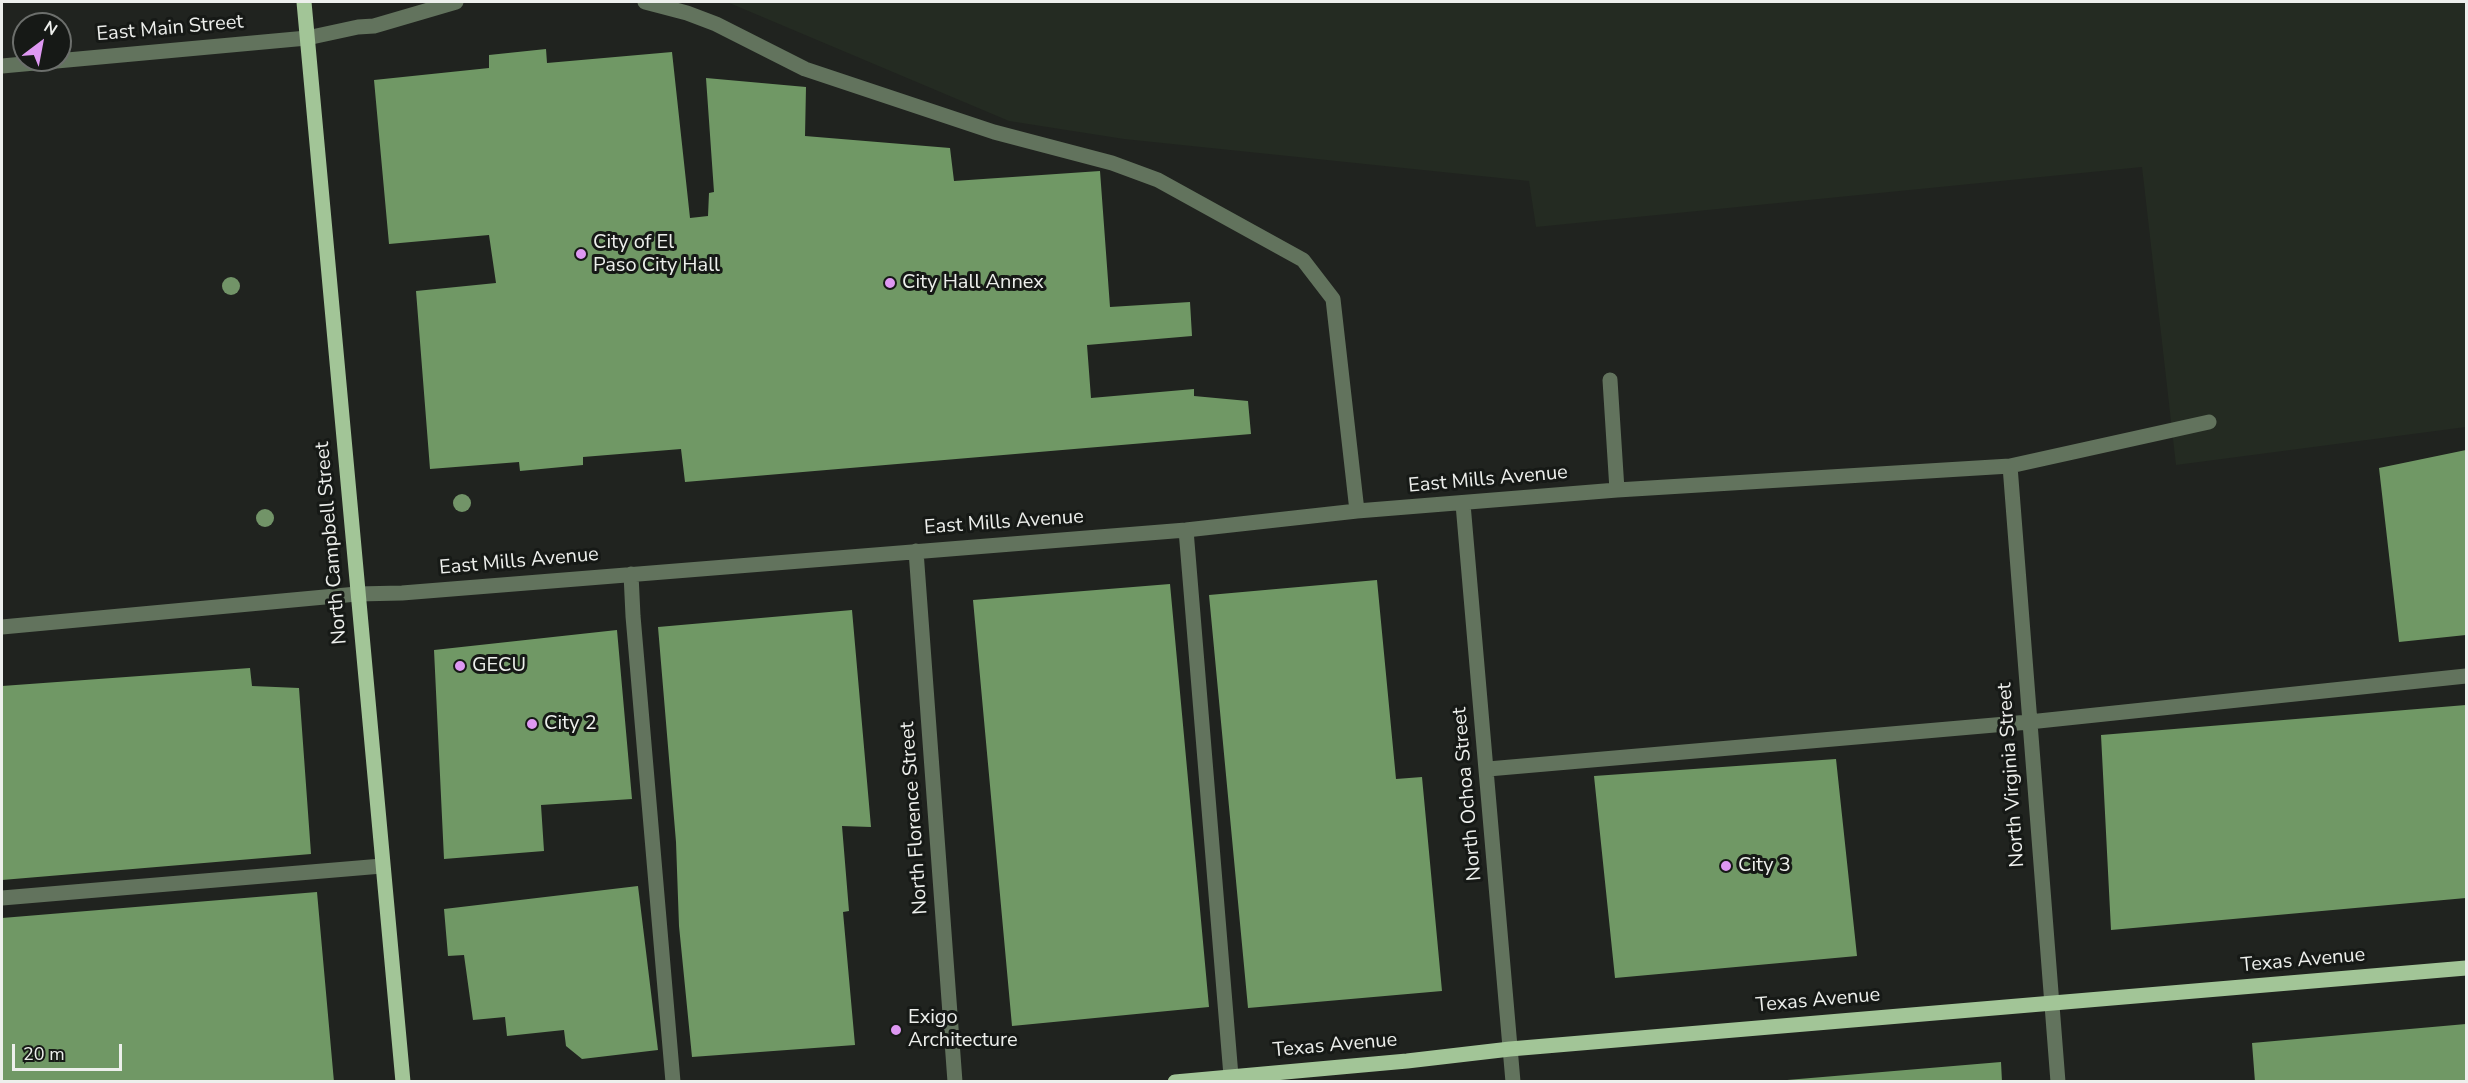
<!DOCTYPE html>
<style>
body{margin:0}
#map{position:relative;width:2468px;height:1083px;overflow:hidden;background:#20231f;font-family:"Nunito Sans",sans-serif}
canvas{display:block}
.frame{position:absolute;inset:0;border:3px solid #edefec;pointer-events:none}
.north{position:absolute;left:12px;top:12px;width:60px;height:60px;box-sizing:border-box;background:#161916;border:2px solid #6c6f6c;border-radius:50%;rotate:32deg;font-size:16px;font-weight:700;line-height:24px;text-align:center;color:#edefec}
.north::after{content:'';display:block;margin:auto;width:21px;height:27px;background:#de98f2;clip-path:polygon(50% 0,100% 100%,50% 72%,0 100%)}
.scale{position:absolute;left:12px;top:1044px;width:110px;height:27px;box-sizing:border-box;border:3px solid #edefec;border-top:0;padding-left:8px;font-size:18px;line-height:21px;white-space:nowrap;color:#edefec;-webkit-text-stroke:4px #161916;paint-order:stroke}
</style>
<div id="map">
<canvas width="2468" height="1083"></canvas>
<div class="frame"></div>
<div class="north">N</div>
<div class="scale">20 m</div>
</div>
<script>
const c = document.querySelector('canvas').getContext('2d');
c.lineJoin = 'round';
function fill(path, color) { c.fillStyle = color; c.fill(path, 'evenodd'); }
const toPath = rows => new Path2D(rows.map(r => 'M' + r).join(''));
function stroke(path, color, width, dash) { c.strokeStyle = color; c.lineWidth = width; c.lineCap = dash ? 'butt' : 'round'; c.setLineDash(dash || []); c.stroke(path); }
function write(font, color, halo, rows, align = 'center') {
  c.font = font + ' "Nunito Sans",sans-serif'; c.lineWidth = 6; c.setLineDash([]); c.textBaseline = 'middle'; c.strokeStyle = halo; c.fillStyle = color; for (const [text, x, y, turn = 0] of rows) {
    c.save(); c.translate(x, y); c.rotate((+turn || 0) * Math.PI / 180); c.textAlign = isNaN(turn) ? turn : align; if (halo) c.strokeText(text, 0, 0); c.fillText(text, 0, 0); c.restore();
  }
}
fill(toPath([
 [727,2,2466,2,2466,427,2176,465,2142,167,1536,227,1529,181,1124,139,1009,121]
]), '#242b22');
fill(toPath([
 [546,49,547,63,672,52,690,218,708,216,709,193,714,192,706,78,806,87,805,136,950,148,954,181,1100,171,1110,307,1190,302,1192,336,1087,345,1091,398,1194,389,1194,396,1248,401,1251,434,685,482,681,449,583,457,583,465,520,471,519,462,430,469,416,291,496,283,489,235,389,244,374,80,489,68,489,55],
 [2466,450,2466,635,2399,642,2379,468],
 [1377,580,1396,779,1422,777,1442,991,1248,1008,1209,595],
 [1170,584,1209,1007,1012,1026,973,600],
 [852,610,871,827,842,826,849,911,843,912,855,1045,692,1057,679,926,676,842,658,627],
 [617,630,632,799,541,805,544,851,444,859,434,650],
 [250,668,252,686,299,688,311,854,2,880,2,686],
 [2466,705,2466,898,2111,930,2101,735],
 [1836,759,1857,956,1615,978,1594,776],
 [638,886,658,1050,582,1059,566,1046,564,1030,507,1036,505,1017,473,1020,464,955,448,956,444,909],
 [317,892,334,1082,2,1082,2,918],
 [2466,1024,2466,1082,2255,1082,2252,1043],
 [2001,1062,2002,1082,1787,1082,1787,1080]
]), '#709865');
stroke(toPath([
 [645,2,687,13,716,24,805,69,994,132,1112,163,1158,180,1303,260,1333,299,1357,511],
 [2,66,307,38,358,27,374,26,456,2],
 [1610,380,1617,490],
 [2010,466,2058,1082],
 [1463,504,1513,1082],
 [1186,530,1231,1076],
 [916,551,955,1082],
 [631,574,633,616,673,1082],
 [2,627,357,594,402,593,1186,530,1357,511,1617,490,2010,466,2209,422],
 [1488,769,2029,722,2466,676],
 [2,898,382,866]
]), '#62735d', 15);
stroke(toPath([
 [304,2,403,1082],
 [1175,1082,1407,1061,1510,1049,2466,968]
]), '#a2c597', 15);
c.fillStyle = '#729468';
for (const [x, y] of [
 [231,286],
 [462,503],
 [265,518]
]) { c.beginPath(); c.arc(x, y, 9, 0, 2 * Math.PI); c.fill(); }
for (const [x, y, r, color] of [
 [581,254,6,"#de98f2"],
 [890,283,6,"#de98f2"],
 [460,666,6,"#de98f2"],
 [532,724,6,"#de98f2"],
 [1726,866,6,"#de98f2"],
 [896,1030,6,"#de98f2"]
]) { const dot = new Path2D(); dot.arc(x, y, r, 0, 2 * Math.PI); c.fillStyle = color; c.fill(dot); stroke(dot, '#161916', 2); }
write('20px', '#edefec', '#161916', [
 ["East Main Street",170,29,-5],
 ["East Mills Avenue",1488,480,-5],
 ["East Mills Avenue",1004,523,-4],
 ["North Campbell Street",332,543,-95],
 ["East Mills Avenue",519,562,-5],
 ["North Virginia Street",2012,775,-94],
 ["North Ochoa Street",1468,794,-95],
 ["North Florence Street",915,818,-94],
 ["Texas Avenue",2303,961,-5],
 ["Texas Avenue",1818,1001,-5],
 ["Texas Avenue",1335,1046,-5]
]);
write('20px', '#edefec', '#161916', [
 ["City of El",593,243],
 ["Paso City Hall",593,266],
 ["City Hall Annex",902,283],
 ["GECU",472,666],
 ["City 2",544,724],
 ["City 3",1738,866],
 ["Exigo",908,1018],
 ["Architecture",908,1041]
], 'left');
</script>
